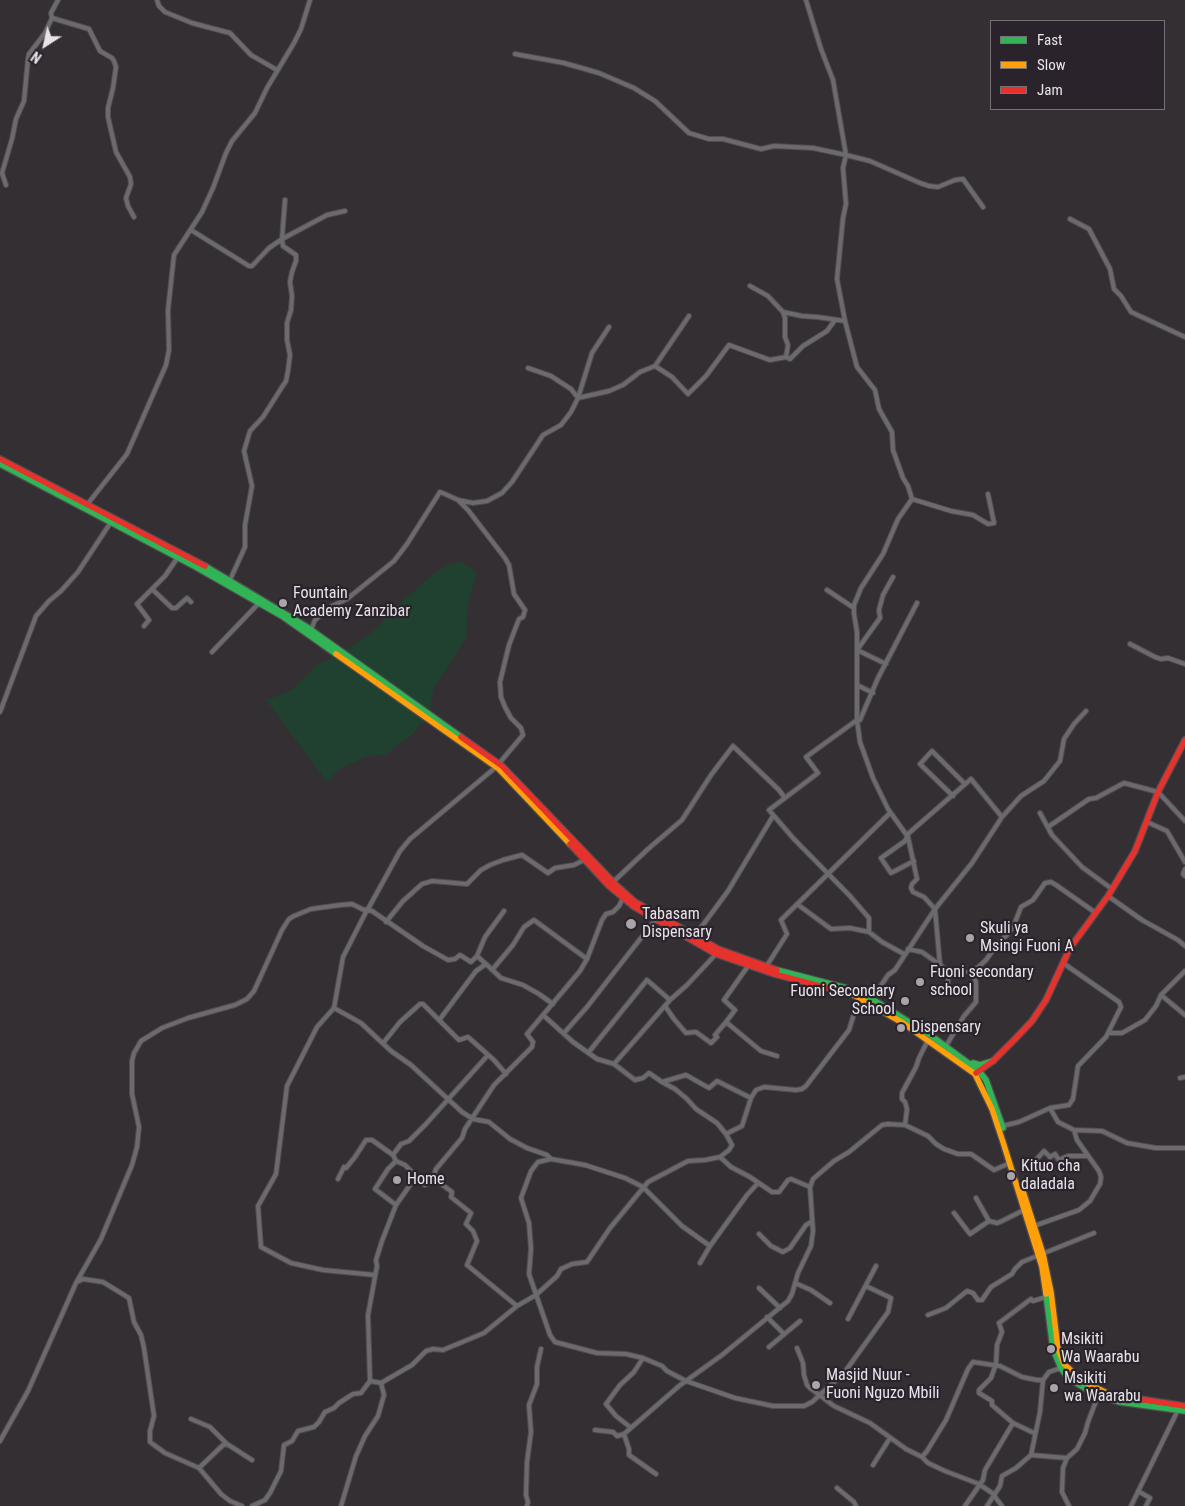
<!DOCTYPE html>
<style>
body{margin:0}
#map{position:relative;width:1185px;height:1506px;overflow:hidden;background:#332f33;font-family:"Roboto Condensed",sans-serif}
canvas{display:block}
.legend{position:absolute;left:990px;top:20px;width:175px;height:90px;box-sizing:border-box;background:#2a232b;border:1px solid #767077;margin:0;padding:6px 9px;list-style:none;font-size:15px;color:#e8e3e9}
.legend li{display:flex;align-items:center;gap:10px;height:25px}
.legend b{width:25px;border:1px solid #767077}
.north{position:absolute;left:20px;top:20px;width:50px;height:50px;-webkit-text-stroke:4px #2a232b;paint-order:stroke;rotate:215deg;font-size:14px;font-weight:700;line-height:20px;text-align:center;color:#e8e3e9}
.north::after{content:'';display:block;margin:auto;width:18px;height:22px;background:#e8e3e9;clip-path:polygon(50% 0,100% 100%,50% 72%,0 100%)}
</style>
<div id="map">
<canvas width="1185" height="1506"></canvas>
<ul class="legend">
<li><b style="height:6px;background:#30b455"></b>Fast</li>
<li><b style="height:6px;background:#ff9f0a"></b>Slow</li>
<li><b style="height:6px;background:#e5322d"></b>Jam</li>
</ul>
<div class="north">N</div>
</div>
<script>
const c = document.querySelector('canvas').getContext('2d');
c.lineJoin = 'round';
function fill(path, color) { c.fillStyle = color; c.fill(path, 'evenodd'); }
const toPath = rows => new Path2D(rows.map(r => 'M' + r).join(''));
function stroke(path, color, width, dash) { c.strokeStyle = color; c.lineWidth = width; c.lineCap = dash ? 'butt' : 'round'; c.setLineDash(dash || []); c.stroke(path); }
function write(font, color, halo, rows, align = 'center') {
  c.font = font + ' "Roboto Condensed",sans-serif'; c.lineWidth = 4.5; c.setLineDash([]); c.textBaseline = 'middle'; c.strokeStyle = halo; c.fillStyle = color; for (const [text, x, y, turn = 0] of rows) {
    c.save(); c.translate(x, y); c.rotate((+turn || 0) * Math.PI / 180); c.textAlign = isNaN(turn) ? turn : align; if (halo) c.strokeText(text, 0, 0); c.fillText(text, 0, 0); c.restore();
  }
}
fill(toPath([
 [462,562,473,569,476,572,476,578,473,585,468,605,466,638,433,690,430,712,345,650,371,633,399,604,437,571,448,565],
 [337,655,424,719,413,734,399,744,386,755,367,756,340,769,327,782,266,700,292,690,318,664]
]), '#204030');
const street = toPath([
 [58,0,51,13,52,18,89,29,100,51,112,58,114,61,116,67,113,88,108,108,108,117,116,152,130,177,131,184,126,198,128,206,134,217],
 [157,0,159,6,165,12,192,23,230,33,251,55,277,70],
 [806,0,821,49,833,80,846,155,843,168,846,204,843,218,837,279,845,321,857,367,875,390,879,409,892,432,893,450,903,478,908,486,912,499,898,519,883,554,861,588,854,605,854,614,857,632,857,720,860,742,873,778,888,809,908,837,917,879,912,884,911,888,913,892,924,897,935,909,940,965,948,971,948,983],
 [515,54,564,63,599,73,634,88,655,101,689,133,709,139,723,139,761,149,774,146,813,148,846,155,870,161,920,183,929,186,938,187,955,180,963,179,983,207],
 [6,185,2,173,12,139,16,119,24,101,28,59,29,54,45,33,52,18],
 [1070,219,1089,229,1110,269,1114,289,1121,296,1131,312,1185,337],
 [191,230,249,266,252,266,269,248,282,239,327,215,345,211],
 [750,286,768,296,783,312,802,316,817,317,845,321],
 [786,357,790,359,803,346,827,331,835,320],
 [655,366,689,316],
 [528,368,551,376,571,389,578,398,609,391,623,385,640,372,655,366,672,377,688,394,706,376,729,345,770,360,786,357,788,345,785,337,785,318,783,312],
 [912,499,951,511,973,515,988,524,994,523,988,494],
 [458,500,473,503,487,501,502,493,512,482,543,435,561,425,571,412,578,398,592,353,609,327],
 [86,506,127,454,166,365,169,350,168,310,174,255,202,212,213,188,226,153,232,141,255,113,267,88,294,43,301,29,310,0],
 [230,580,245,547,245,525,252,486,244,451,250,431,263,417,282,387,286,381,288,371,290,355,287,340,287,323,291,310,292,296,290,282,292,272,296,261,296,255,283,246,282,239,285,200],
 [152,589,165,576,178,557],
 [827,590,854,608],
 [144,626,149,620,137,604,152,589,172,608,176,608,187,598,191,602],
 [1130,644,1155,657,1161,659,1168,658,1185,664],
 [212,652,259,603],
 [886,664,857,650,880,618,879,610,883,595,893,577],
 [857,685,873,693],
 [0,712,36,616,49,601,61,591,78,572,111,522],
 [953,796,920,764,932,751,965,784],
 [1040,813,1052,835,1082,867,1112,889],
 [1147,822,1167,831,1185,862],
 [1048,827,1089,799,1096,798,1124,783,1158,792,1185,821],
 [914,861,891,873,881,858,905,841,909,833,971,779,1002,817],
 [1185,869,1183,874,1185,876],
 [613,882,648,849,682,820,711,775,733,746,779,790,785,798],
 [1108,896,1142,920,1178,940,1185,946],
 [797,904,831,929,850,928,869,932,882,942,904,954],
 [386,922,403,901,422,884,432,881,467,884,481,870,490,865,503,860,522,855,548,873,555,868,574,865,584,860],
 [869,932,869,918,850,896,793,838,769,810,818,773,806,757,857,720,860,720,878,678,917,603],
 [694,937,728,891,773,816],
 [908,949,922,952,940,965],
 [477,956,485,937,504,911],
 [486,964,477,956,471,962,460,955,455,959,448,960,423,946,372,911,367,910,343,957,334,1008,361,1023,391,1051,411,1065,462,1112,473,1119,489,1122,510,1139,527,1148,547,1155,551,1159,585,1165,625,1178,643,1187,682,1226,710,1246,747,1195,758,1183],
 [766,967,787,934,781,920,890,813],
 [492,970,513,945,524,927,534,920,587,959],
 [968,972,974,971,986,960,999,942,1008,934,1014,925,1021,907,1033,900,1045,883,1051,882,1056,885,1096,913],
 [1161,995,1185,1015],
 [872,999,888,975,895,970,935,909,972,863,1002,817,1021,796,1044,781,1060,761,1064,739,1074,724,1086,711],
 [665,1006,674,1019,686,1033,696,1032,711,1043,717,1037,715,1035,726,1022,761,1051,777,1056],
 [334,1008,317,1027,287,1086,276,1174,258,1206,261,1247,291,1263,323,1270,375,1275],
 [543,1015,573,1042,597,1059,614,1064,670,1000,687,985,716,954],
 [440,1019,476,971,486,964,501,978,523,985,539,994,553,1004],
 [726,1022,735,1010,724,1000,748,966],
 [564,1033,587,1007,655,920],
 [1109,1033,1122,1033,1145,1020,1156,1006,1161,995,1185,971],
 [384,1042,400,1022,420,1004,423,1004,459,1040,468,1037,494,1060,506,1074],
 [946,1046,964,1016,976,1002,976,982,972,973],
 [588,1053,647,980,670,1000],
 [488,1055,426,1124,409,1141,401,1144,393,1155,396,1161,388,1169,375,1189,396,1205,415,1178,425,1185,429,1183,433,1178,436,1169,462,1138,465,1129,494,1085,532,1047,533,1042,527,1034,580,971,587,959,602,920,606,914,613,912,619,906,623,898],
 [614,1064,635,1080,643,1078,649,1073,662,1082,686,1075,709,1088,717,1081,751,1098],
 [1180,1078,1185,1077],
 [662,1082,675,1089,687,1099,696,1109,717,1123,726,1134],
 [1050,1108,1058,1122,1074,1130,1102,1131,1127,1143,1156,1148,1185,1148],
 [905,1125,907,1109,905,1102,902,1099,902,1093,916,1067,919,1058,928,1040],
 [1002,1126,1019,1122,1050,1108,1069,1105,1073,1099,1078,1066,1106,1037,1121,1007,1119,1002,1063,963],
 [720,1157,731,1167,750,1177,772,1192,779,1192,788,1180,791,1179,810,1187],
 [551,1159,538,1162,531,1171,521,1198,529,1223,531,1249,529,1274,550,1335,555,1342,597,1353,626,1354,643,1358,662,1366,667,1371,686,1381,735,1398,773,1406,804,1406,812,1402,844,1373,888,1312,891,1298,866,1286],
 [396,1161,405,1165,415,1175,415,1178],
 [1035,1161,1044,1151,1050,1157,1055,1154,1059,1160,1068,1156,1088,1156],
 [433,1178,452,1192,451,1197,471,1213,466,1224,473,1231,477,1241,467,1265,517,1306,536,1295,557,1276,561,1269,572,1264,587,1262,610,1228,648,1182,688,1161,705,1160,720,1157,729,1150,732,1145,726,1134,742,1126,751,1098,756,1090,764,1087,796,1090,802,1089,806,1086,849,1030,854,1014,863,1000],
 [338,1179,344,1167,346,1168,355,1157,366,1140,372,1140,393,1155],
 [976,1198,989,1221],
 [954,1213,970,1234,989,1221,997,1223,1000,1222,1024,1210],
 [1034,1226,1079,1210,1090,1201,1100,1184,1101,1177,1099,1171,1077,1140,1074,1130],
 [759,1234,771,1246,783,1252,790,1248,806,1225,811,1222],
 [700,1263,710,1246],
 [77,1282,83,1279,103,1282,129,1298,134,1322,141,1335,144,1348,154,1416,150,1431,150,1442,165,1453,199,1468,221,1494,230,1501,242,1506],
 [795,1283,811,1290,830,1303],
 [759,1288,780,1308],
 [928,1315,946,1308,967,1291,973,1293,978,1300,982,1300,991,1287,1012,1274,1015,1269,1022,1262,1094,1233],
 [767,1317,784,1334],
 [848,1319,876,1266],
 [769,1347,800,1321],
 [797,1348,803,1363,804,1375,807,1385,810,1388,834,1406,870,1423,906,1449,922,1457,928,1463,945,1471,979,1484,992,1493,1002,1506],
 [381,1383,412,1365,426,1351,433,1349,443,1350,484,1333,517,1306],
 [191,1419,210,1427,227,1444],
 [1013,1423,992,1405,992,1401,979,1393,979,1390,991,1378,996,1364,997,1345,1002,1332,999,1323,1031,1299,1033,1301,1046,1297],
 [630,1427,616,1416,606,1404,620,1385,634,1372,643,1358],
 [595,1430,613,1432,617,1436,624,1434,679,1386,722,1355,788,1301,792,1294,798,1273,811,1246,813,1231,810,1187,813,1179,834,1161,849,1152,882,1125,888,1124,905,1125,928,1136,936,1144,944,1149,958,1154,971,1154,994,1170,1010,1163],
 [624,1434,629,1449,629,1455,656,1474],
 [0,1441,28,1391,76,1283,101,1239,132,1165,137,1147,139,1127,132,1094,132,1061,134,1053,141,1041,162,1028,188,1018,235,1005,247,999,254,991,282,930,289,919,294,916,311,909,340,905,352,904,364,910,368,909,400,851,410,839,496,767,523,735,521,728,511,718,505,707,501,697,500,682,509,645,519,619,523,617,525,610,514,594,509,565,505,558,468,510,458,500,445,494,440,492,407,544,394,561,347,599,332,606,315,620,311,630],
 [1031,1455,1040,1412,1043,1380],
 [922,1457,927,1451,946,1420,968,1369,973,1362,1000,1366,1022,1377,1037,1380,1043,1380,1049,1372,1061,1368],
 [1067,1458,1063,1468,1062,1492,1069,1506],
 [873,1465,890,1438],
 [199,1468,223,1445,227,1444,252,1460],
 [837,1488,854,1502,856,1506],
 [1138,1491,1150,1498,1146,1506],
 [252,1506,265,1500,270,1493,281,1471,284,1445,292,1441,298,1431,314,1427,319,1422,325,1412,334,1408,339,1403,353,1394,361,1393,370,1381],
 [341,1506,356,1456,365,1436,378,1416,384,1395,381,1383,370,1381,368,1315,377,1266,376,1260,382,1241,396,1205],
 [527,1506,528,1502,526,1495,527,1462,531,1432,529,1405,537,1384,537,1367,541,1349],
 [965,1506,983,1480,985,1470,1013,1423,1034,1433],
 [987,1506,1000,1486,1002,1476,1016,1468,1031,1455,1067,1458,1077,1449,1085,1433,1088,1422,1098,1396],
 [1131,1506,1178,1410]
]);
const fast = toPath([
 [0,464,196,567,282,616,336,654],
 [205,566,307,627,461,737],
 [777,970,854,990,872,999,930,1035,979,1071,986,1080,1003,1128],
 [973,1063,980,1065,993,1061],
 [1046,1294,1053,1349,1061,1368,1068,1378,1098,1396,1120,1402,1185,1411]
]);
const slow = toPath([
 [336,654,499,769,570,844],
 [839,991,852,994,903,1023,975,1074,992,1109,1003,1142,1042,1267,1046,1294],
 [1022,1188,1043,1254,1051,1292,1058,1349,1064,1364,1082,1381,1109,1394,1120,1396]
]);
const jam = toPath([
 [0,459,205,566],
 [461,737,502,766,616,885,635,902,718,949,777,970],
 [570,844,609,886,633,906,716,954,774,974,839,991],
 [976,1073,993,1061,1015,1039,1032,1021,1046,1000,1070,948,1108,896,1135,851,1158,792,1185,740],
 [1120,1396,1185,1406]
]);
stroke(street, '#504c50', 6);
stroke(fast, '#504c50', 8);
stroke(slow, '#504c50', 8);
stroke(jam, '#504c50', 8);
stroke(street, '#6d6a6e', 4);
stroke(fast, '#30b455', 5.5);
stroke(slow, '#ff9f0a', 5.5);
stroke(jam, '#e5322d', 5.5);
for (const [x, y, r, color] of [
 [283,603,5,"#a9a4a9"],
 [631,924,6,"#a9a4a9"],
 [970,938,5,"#a9a4a9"],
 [920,982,5,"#a9a4a9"],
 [905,1001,5,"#a9a4a9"],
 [901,1028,5,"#a9a4a9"],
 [1011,1176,5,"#a9a4a9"],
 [397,1180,5,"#a9a4a9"],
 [1051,1349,5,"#a9a4a9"],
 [816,1385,5,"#a9a4a9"],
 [1054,1388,5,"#a9a4a9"]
]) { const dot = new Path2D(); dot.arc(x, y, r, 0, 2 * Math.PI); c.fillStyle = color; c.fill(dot); stroke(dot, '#2a232b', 2); }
write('16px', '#e8e3e9', '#2a232b', [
 ["Fountain",293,594],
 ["Academy Zanzibar",293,612],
 ["Tabasam",642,915],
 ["Dispensary",642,933],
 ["Skuli ya",980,929],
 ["Msingi Fuoni A",980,947],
 ["Fuoni secondary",930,973],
 ["school",930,991],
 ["Fuoni Secondary",895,992,"right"],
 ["School",895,1010,"right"],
 ["Dispensary",911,1028],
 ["Kituo cha",1021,1167],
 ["daladala",1021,1185],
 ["Home",407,1180],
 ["Msikiti",1061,1340],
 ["Wa Waarabu",1061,1358],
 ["Masjid Nuur -",826,1376],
 ["Fuoni Nguzo Mbili",826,1394],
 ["Msikiti",1064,1379],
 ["wa Waarabu",1064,1397]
], 'left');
</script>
